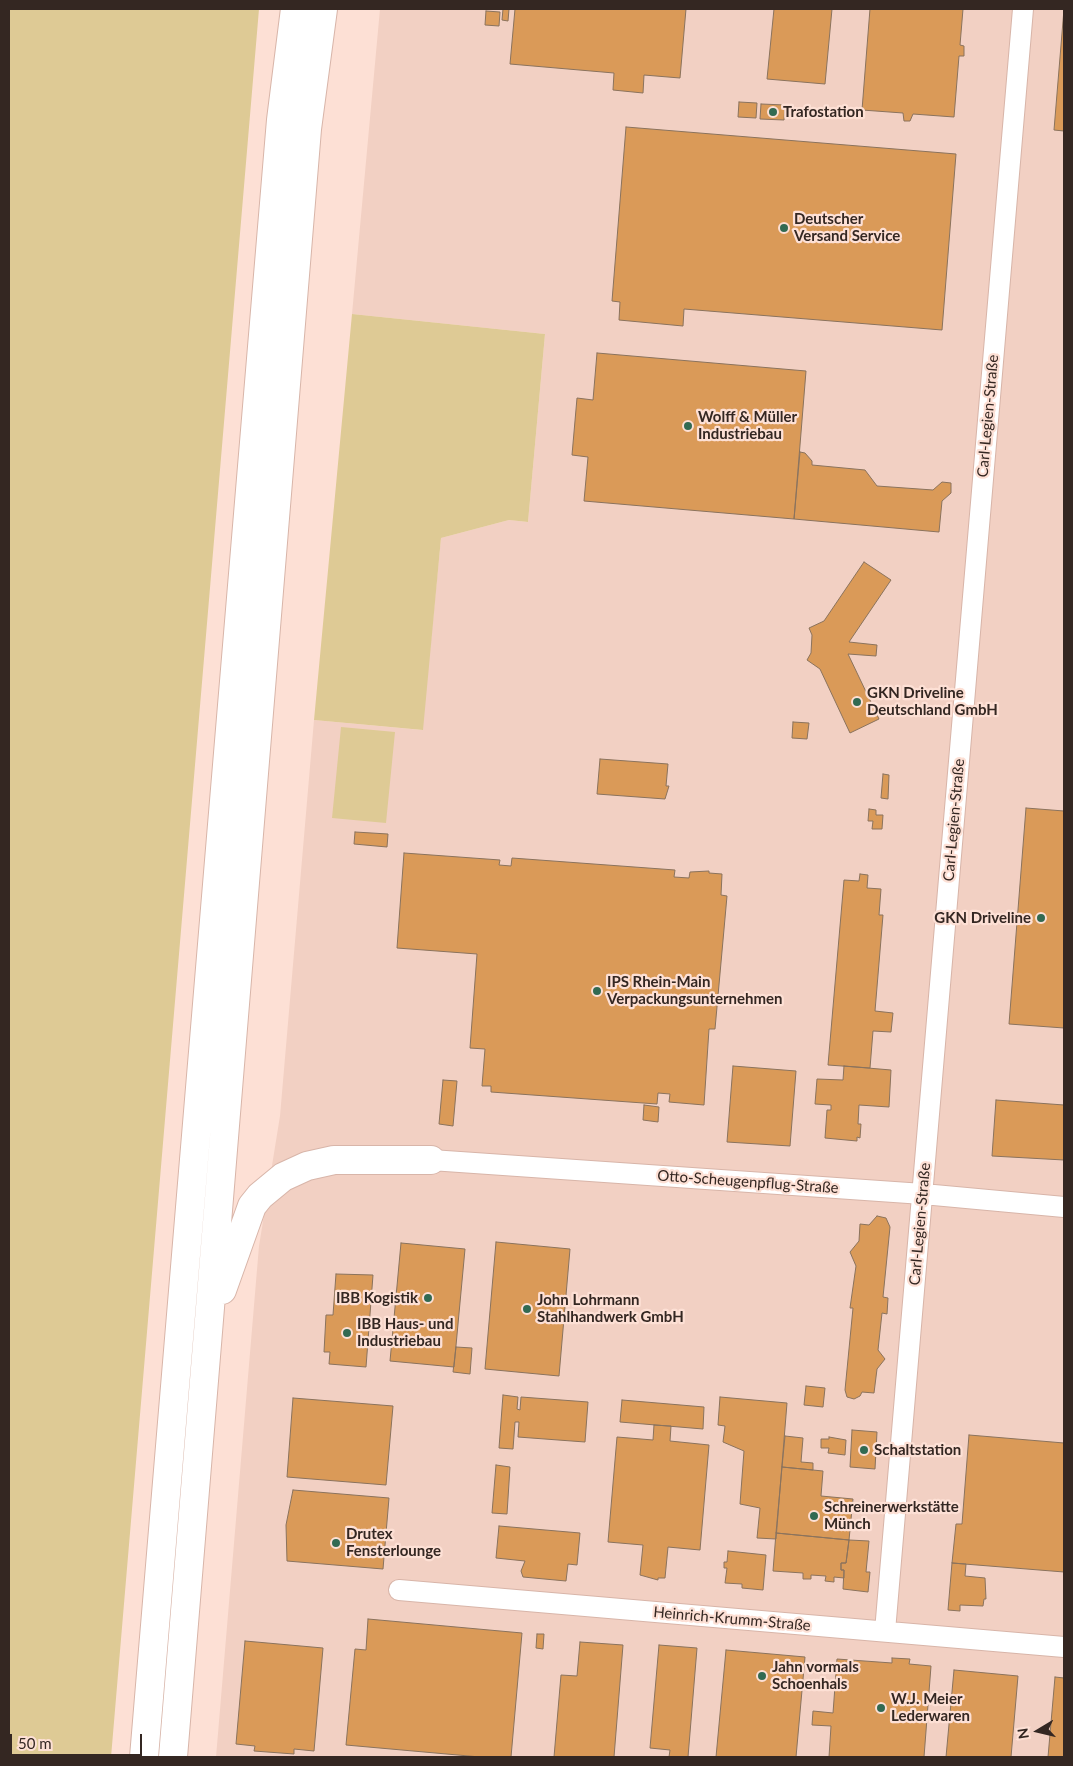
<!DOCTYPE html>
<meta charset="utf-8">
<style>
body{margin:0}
#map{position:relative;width:1073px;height:1766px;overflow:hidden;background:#fde0d5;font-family:Lato,sans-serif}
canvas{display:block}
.frame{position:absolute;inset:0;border:10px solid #342722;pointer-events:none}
.north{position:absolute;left:1013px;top:1706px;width:50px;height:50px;-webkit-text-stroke:4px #fde0d5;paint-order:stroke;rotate:261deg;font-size:14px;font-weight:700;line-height:20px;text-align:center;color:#342722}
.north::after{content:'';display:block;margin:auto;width:18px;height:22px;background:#342722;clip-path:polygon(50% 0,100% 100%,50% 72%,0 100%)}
.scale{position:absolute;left:10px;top:1734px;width:132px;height:22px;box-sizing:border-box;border:2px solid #342722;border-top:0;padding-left:6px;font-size:15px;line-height:18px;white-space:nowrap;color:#342722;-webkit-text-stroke:4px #fde0d5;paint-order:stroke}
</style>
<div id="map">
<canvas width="1073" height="1766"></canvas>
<div class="frame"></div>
<div class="north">N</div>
<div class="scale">50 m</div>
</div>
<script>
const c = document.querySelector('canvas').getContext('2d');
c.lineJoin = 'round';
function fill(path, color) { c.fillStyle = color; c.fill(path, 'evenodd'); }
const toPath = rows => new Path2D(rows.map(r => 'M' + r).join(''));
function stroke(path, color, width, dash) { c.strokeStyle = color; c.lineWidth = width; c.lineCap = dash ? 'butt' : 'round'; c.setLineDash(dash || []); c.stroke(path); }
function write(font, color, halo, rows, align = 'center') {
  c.font = font + ' Lato,sans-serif'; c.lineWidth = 4.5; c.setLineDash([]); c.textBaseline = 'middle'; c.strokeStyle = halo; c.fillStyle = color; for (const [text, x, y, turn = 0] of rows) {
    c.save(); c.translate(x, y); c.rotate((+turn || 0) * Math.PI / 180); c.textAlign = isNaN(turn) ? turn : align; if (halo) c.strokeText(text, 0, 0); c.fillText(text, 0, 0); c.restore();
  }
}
fill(toPath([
 [380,9,1064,9,1064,1757,216,1757,259,1246,280,1116,314,720,422,730,441,538,509,520,528,522,545,334,352,314]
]), '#f2d0c3');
fill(toPath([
 [9,9,259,9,111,1757,9,1757],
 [352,314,545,334,528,522,509,520,441,538,423,730,314,720],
 [341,727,395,732,386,823,332,818]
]), '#deca95');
const building = toPath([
 [503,9,509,9,508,21,502,20,503,9],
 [515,9,686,9,680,78,644,75,643,93,613,90,614,73,510,64,515,9],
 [774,9,832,9,825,84,767,79,774,9],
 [870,9,963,9,960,45,964,46,964,56,959,56,954,117,913,114,910,121,904,121,903,113,862,110,870,9],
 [1064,9,1064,131,1054,130,1064,9],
 [486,11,500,12,499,26,485,25,486,11],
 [739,102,757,103,756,118,738,117,739,102],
 [761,104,785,105,784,120,760,119,761,104],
 [626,127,956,154,942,330,684,309,683,326,619,320,620,302,612,301,626,127],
 [597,353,806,371,794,519,584,501,588,457,572,455,577,398,593,400,597,353],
 [800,452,805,453,812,461,812,465,865,470,877,486,933,490,942,482,951,483,951,493,942,501,939,532,794,519,800,452],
 [864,562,891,580,849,642,877,645,876,656,848,654,879,719,850,733,820,669,807,660,811,653,812,635,809,628,824,621,864,562],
 [793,722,809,723,807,739,792,738,793,722],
 [600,759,668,764,666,786,669,786,665,799,597,794,600,759],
 [883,774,889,775,888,799,881,798,883,774],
 [1026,808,1064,811,1064,1028,1009,1024,1026,808],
 [869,809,876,810,876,815,883,815,882,829,872,829,873,821,868,821,869,809],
 [355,832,388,834,387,847,354,844,355,832],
 [404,853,500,860,499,865,511,866,512,858,675,870,674,877,689,878,690,872,709,871,709,873,722,874,721,895,727,896,715,1029,709,1029,704,1105,669,1102,670,1094,658,1093,657,1104,491,1092,491,1086,482,1086,485,1049,470,1048,477,954,397,948,404,853],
 [860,874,868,875,867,888,881,889,879,915,883,915,875,1011,893,1013,891,1032,873,1031,870,1068,828,1065,844,880,859,881,860,874],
 [733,1066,796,1071,790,1146,727,1142,733,1066],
 [844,1066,891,1070,889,1107,859,1105,858,1124,861,1124,860,1138,857,1137,857,1141,825,1138,827,1110,831,1110,831,1105,815,1104,817,1079,843,1080,844,1066],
 [443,1080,457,1081,453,1126,439,1124,443,1080],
 [996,1100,1064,1105,1064,1160,992,1156,996,1100],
 [644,1105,659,1107,658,1122,643,1120,644,1105],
 [877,1216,886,1218,890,1227,883,1297,888,1298,887,1314,882,1313,878,1350,885,1359,877,1369,874,1393,862,1392,860,1396,854,1399,847,1397,845,1390,853,1308,850,1308,856,1266,850,1252,859,1241,860,1224,869,1225,877,1216],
 [496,1242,570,1249,559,1376,485,1369,496,1242],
 [401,1243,465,1249,454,1367,390,1361,401,1243],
 [336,1274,373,1275,366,1367,329,1364,330,1352,324,1352,326,1315,333,1315,336,1274],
 [456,1347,472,1348,470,1374,453,1372,456,1347],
 [806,1386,825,1388,823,1407,804,1405,806,1386],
 [503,1395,518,1397,517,1409,520,1410,521,1397,588,1402,585,1442,518,1437,519,1422,515,1422,513,1449,499,1448,503,1395],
 [720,1397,787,1403,776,1539,757,1538,760,1508,740,1504,744,1451,723,1442,725,1426,718,1425,720,1397],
 [293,1398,393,1406,386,1485,287,1477,293,1398],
 [622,1400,704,1407,703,1429,620,1422,622,1400],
 [654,1425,671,1426,670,1441,709,1445,700,1550,668,1547,665,1578,658,1578,658,1580,640,1575,643,1545,608,1542,617,1437,653,1440,654,1425],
 [852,1430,877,1432,875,1469,850,1467,852,1430],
 [969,1435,1064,1443,1064,1572,952,1563,956,1524,962,1524,969,1435],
 [785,1436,803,1438,801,1462,813,1463,813,1470,782,1467,785,1436],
 [829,1437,846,1440,845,1455,828,1453,829,1448,821,1448,821,1439,829,1439,829,1437],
 [496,1465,510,1467,507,1514,492,1513,496,1465],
 [782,1467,823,1471,821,1496,853,1499,849,1540,776,1533,782,1467],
 [293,1490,389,1498,383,1569,287,1561,286,1525,293,1490],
 [499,1526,580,1533,577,1565,568,1564,566,1581,523,1577,521,1571,525,1561,496,1558,499,1526],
 [776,1533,849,1540,846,1563,841,1563,841,1570,844,1570,844,1578,834,1577,834,1582,825,1581,826,1576,811,1575,811,1579,803,1579,803,1573,773,1571,776,1533],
 [849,1540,869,1541,866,1572,870,1572,868,1592,843,1589,844,1570,841,1570,841,1563,846,1563,849,1540],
 [728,1551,766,1555,763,1590,742,1588,742,1584,725,1583,727,1568,724,1568,724,1562,727,1562,728,1551],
 [952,1563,966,1564,965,1576,985,1578,986,1599,984,1599,983,1606,960,1605,960,1611,948,1610,952,1563],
 [368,1619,522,1633,511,1757,480,1757,346,1745,355,1649,366,1650,368,1619],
 [537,1634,544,1634,543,1649,536,1648,537,1634],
 [245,1641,323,1648,314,1751,294,1749,294,1754,254,1751,255,1746,236,1744,245,1641],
 [580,1642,623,1645,614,1757,554,1757,561,1675,577,1676,580,1642],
 [659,1645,697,1648,688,1757,669,1757,670,1750,650,1748,659,1645],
 [726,1650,805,1657,796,1757,716,1757,726,1650],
 [892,1658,910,1659,909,1664,931,1666,924,1757,829,1757,831,1726,812,1725,813,1711,833,1713,837,1659,892,1663,892,1658],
 [954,1670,1018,1676,1011,1757,946,1757,954,1670],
 [1055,1677,1064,1678,1064,1757,1048,1757,1055,1677]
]);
fill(building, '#da9a58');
stroke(building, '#8b735d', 1);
const street = toPath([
 [431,1160,923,1194,1064,1207],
 [399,1590,1064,1647],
 [885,1631,1023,9]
]);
const primary = toPath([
 [222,1290,252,1206,260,1196,283,1177,307,1166,334,1160,431,1160],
 [144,1757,281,120,295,9],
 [173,1757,307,129,323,9]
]);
stroke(street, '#d8b5a9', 22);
stroke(primary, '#d8b5a9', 30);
stroke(street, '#fff', 20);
stroke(primary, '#fff', 28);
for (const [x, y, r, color] of [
 [773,112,5,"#326a52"],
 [784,228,5,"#326a52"],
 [688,426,5,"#326a52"],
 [857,702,5,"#326a52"],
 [1041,918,5,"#326a52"],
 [597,991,5,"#326a52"],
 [428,1298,5,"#326a52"],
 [527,1309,5,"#326a52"],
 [347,1333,5,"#326a52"],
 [864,1450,5,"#326a52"],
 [814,1516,5,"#326a52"],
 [336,1543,5,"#326a52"],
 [762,1676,5,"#326a52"],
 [881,1708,5,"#326a52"]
]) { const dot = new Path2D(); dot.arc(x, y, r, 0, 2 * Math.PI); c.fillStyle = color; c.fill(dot); stroke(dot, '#fde0d5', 2); }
write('bold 15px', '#342722', '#fde0d5', [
 ["Trafostation",783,112],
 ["Deutscher",794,219],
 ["Versand Service",794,236],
 ["Wolff & Müller",698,417],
 ["Industriebau",698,434],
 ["GKN Driveline",867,693],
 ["Deutschland GmbH",867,710],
 ["GKN Driveline",1031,918,"right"],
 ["IPS Rhein-Main",607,982],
 ["Verpackungsunternehmen",607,999],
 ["IBB Kogistik",418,1298,"right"],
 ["John Lohrmann",537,1300],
 ["Stahlhandwerk GmbH",537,1317],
 ["IBB Haus- und",357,1324],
 ["Industriebau",357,1341],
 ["Schaltstation",874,1450],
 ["Schreinerwerkstätte",824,1507],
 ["Münch",824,1524],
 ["Drutex",346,1534],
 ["Fensterlounge",346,1551],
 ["Jahn vormals",772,1667],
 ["Schoenhals",772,1684],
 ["W.J. Meier",891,1699],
 ["Lederwaren",891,1716]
], 'left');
write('15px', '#342722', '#fde0d5', [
 ["Carl-Legien-Straße",988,416,-85],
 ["Carl-Legien-Straße",954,820,-85],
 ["Otto-Scheugenpflug-Straße",748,1182,4],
 ["Carl-Legien-Straße",920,1224,-85],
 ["Heinrich-Krumm-Straße",732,1619,5]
]);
</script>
